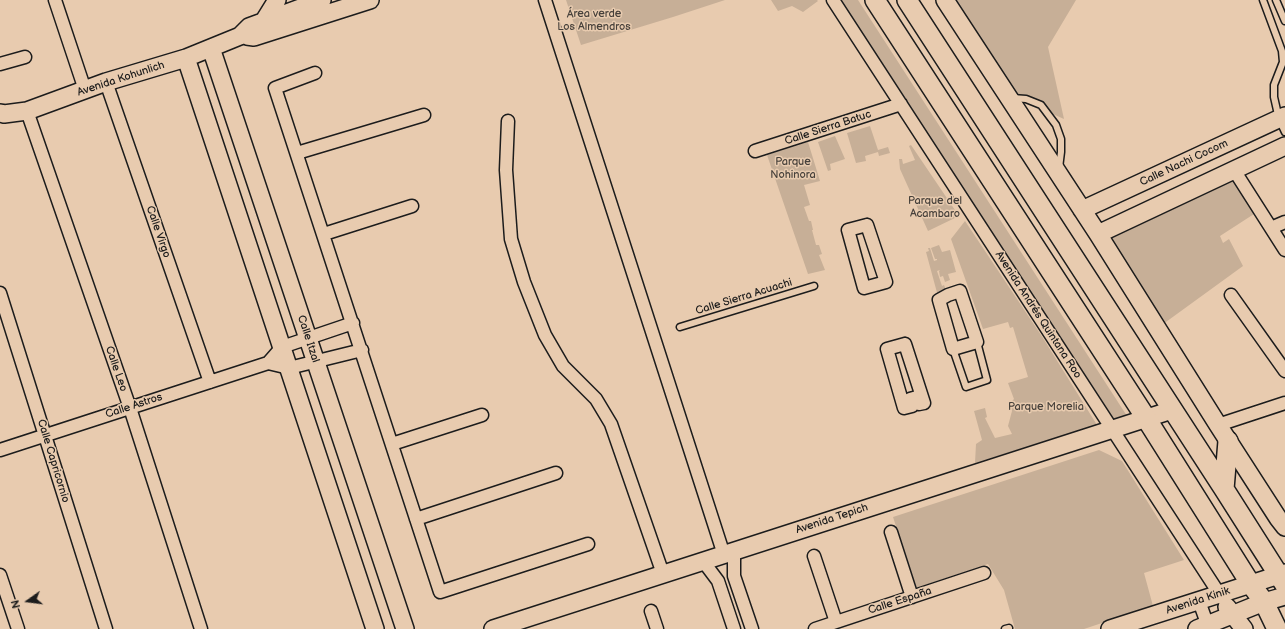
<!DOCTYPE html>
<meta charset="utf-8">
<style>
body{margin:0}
#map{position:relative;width:1285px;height:629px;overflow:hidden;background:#e8cbaf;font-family:"Balsamiq Sans",sans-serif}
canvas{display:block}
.north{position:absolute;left:8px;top:581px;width:40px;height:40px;-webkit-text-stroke:3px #e8cbaf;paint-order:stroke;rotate:256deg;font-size:11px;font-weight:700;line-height:16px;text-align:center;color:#1c1c1c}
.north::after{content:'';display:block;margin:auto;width:14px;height:18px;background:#1c1c1c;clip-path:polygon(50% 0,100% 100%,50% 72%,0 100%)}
</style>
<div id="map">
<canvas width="1285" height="629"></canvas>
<div class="north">N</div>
</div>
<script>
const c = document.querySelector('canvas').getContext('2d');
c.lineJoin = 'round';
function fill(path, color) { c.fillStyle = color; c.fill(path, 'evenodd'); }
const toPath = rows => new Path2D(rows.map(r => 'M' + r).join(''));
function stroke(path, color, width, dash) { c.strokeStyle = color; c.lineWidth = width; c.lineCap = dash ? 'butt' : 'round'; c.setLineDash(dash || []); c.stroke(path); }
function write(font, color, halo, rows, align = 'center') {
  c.font = font + ' "Balsamiq Sans",sans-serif'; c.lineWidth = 3; c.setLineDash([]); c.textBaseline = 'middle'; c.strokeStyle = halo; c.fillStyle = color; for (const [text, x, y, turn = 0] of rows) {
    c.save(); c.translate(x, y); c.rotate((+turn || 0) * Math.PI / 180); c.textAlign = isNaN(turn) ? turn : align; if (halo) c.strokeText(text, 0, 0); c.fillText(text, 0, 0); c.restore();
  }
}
fill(toPath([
 [566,0,725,0,673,17,581,45],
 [771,0,817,0,818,1,803,12,792,6,778,11],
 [838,0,858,0,1127,416,1112,422],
 [954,0,1076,0,1048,47,1064,119,1019,99],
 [870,126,878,150,888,147,890,153,879,156,878,152,865,156,866,161,856,163,847,133],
 [835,136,845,159,830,164,831,170,828,171,818,142],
 [808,142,820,181,804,185,810,205,804,207,809,221,811,221,813,230,812,230,816,245,819,245,822,254,819,255,825,270,808,274,767,155],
 [911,145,959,216,928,231,900,169,899,159,902,159,903,164,915,160,909,146],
 [1232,178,1254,214,1220,236,1223,243,1229,239,1243,266,1159,327,1104,240],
 [965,221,1043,338,1097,425,975,463,976,444,982,440,974,411,985,408,987,417,985,418,995,438,1012,434,1008,426,1012,411,1010,403,1014,399,1008,383,1028,377,1013,327,1010,328,1008,322,983,329,951,239],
 [939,245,942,252,950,250,956,272,948,274,950,280,945,282,943,276,940,277,939,271,940,270,937,271,942,286,944,285,946,290,939,300,926,252,929,251,928,248,930,248,934,261,937,260,937,259,935,259,931,248],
 [1099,450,1122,461,1184,560,1144,573,1153,606,1084,629,1015,629,1004,590,988,564,916,588,893,517]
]), '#c7af97');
const lane = toPath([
 [1263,0,1282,51,1283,62,1274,85,1274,97,1279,119,1285,132],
 [1276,0,1285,21],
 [1012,98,1026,99,1041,105,1056,125,1061,139,1061,152,1059,168],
 [680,327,814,286],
 [977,342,987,380,966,387,953,349,977,342],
 [1005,629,1009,628]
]);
const street = toPath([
 [55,0,85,90],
 [545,0,724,555],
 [833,0,1220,595],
 [0,64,25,57],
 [315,73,275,88,440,592,588,544],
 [106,82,210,382],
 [27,111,130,408,201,629],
 [508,121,506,170,511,239,524,282,545,335,563,366,596,399,611,424,663,574],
 [755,151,901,104],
 [297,153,424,115],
 [1234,170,1285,250],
 [867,225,886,282,864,288,848,230,867,225],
 [1271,228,1285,222],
 [324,234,412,206],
 [960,291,977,342,953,349,939,300,948,295,960,291],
 [0,293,106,629],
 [1231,295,1285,371],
 [905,344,924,403,919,404,917,397,910,399,912,406,904,408,887,349,905,344],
 [268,363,289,368,362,350],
 [1218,425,1285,403],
 [392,444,482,415],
 [0,450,268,363,282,347,353,323],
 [416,519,556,473],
 [891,532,912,597],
 [734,551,734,576,752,629],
 [814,556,836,622],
 [703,561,718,581,734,629],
 [0,575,18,629],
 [1199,601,1209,629],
 [651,611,657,629],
 [815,629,984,573]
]);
const secondary = toPath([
 [945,0,1098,234,1218,425,1278,518,1285,527],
 [265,24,264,21,277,0],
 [247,36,254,37,370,0],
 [211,48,405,629],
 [186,58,375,629],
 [0,113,4,114,27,111,106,82,186,58,240,36,249,27,322,0],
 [1082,210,1285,116],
 [1098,234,1285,146],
 [1227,607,1244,629],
 [493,629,1172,410],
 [1110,629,1285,573],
 [1197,629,1264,602,1285,596]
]);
const primary = toPath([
 [875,0,1146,418,1250,583,1264,602,1277,629],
 [907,0,1224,489,1285,585],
 [1224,489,1228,441]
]);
stroke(lane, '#1c1c1c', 9);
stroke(street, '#1c1c1c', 15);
stroke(secondary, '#1c1c1c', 20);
stroke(primary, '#1c1c1c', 22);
stroke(lane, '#e8cbaf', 6);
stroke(street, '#e8cbaf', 12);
stroke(secondary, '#e8cbaf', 17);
stroke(primary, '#e8cbaf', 19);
write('11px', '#47413b', '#e8cbaf', [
 ["Área verde",594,14],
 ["Los Almendros",594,27],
 ["Parque",793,162],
 ["Nohinora",793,175],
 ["Parque del",935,201],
 ["Acambaro",935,214],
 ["Parque Morelia",1046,407]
]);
write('11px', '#1c1c1c', '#e8cbaf', [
 ["Avenida Kohunlich",121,79,-18],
 ["Calle Sierra Batuc",828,128,-18],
 ["Calle Nachi Cocom",1184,163,-25],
 ["Calle Virgo",158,232,71],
 ["Calle Sierra Acuachi",744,297,-17],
 ["Avenida Andrés Quintana Roo",1038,315,57],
 ["Calle Itzal",308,339,72],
 ["Calle Leo",116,369,71],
 ["Calle Astros",134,406,-18],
 ["Calle Capricornio",53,461,73],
 ["Avenida Tepich",832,519,-18],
 ["Calle España",900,601,-18],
 ["Avenida Kinik",1198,601,-18]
]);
</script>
